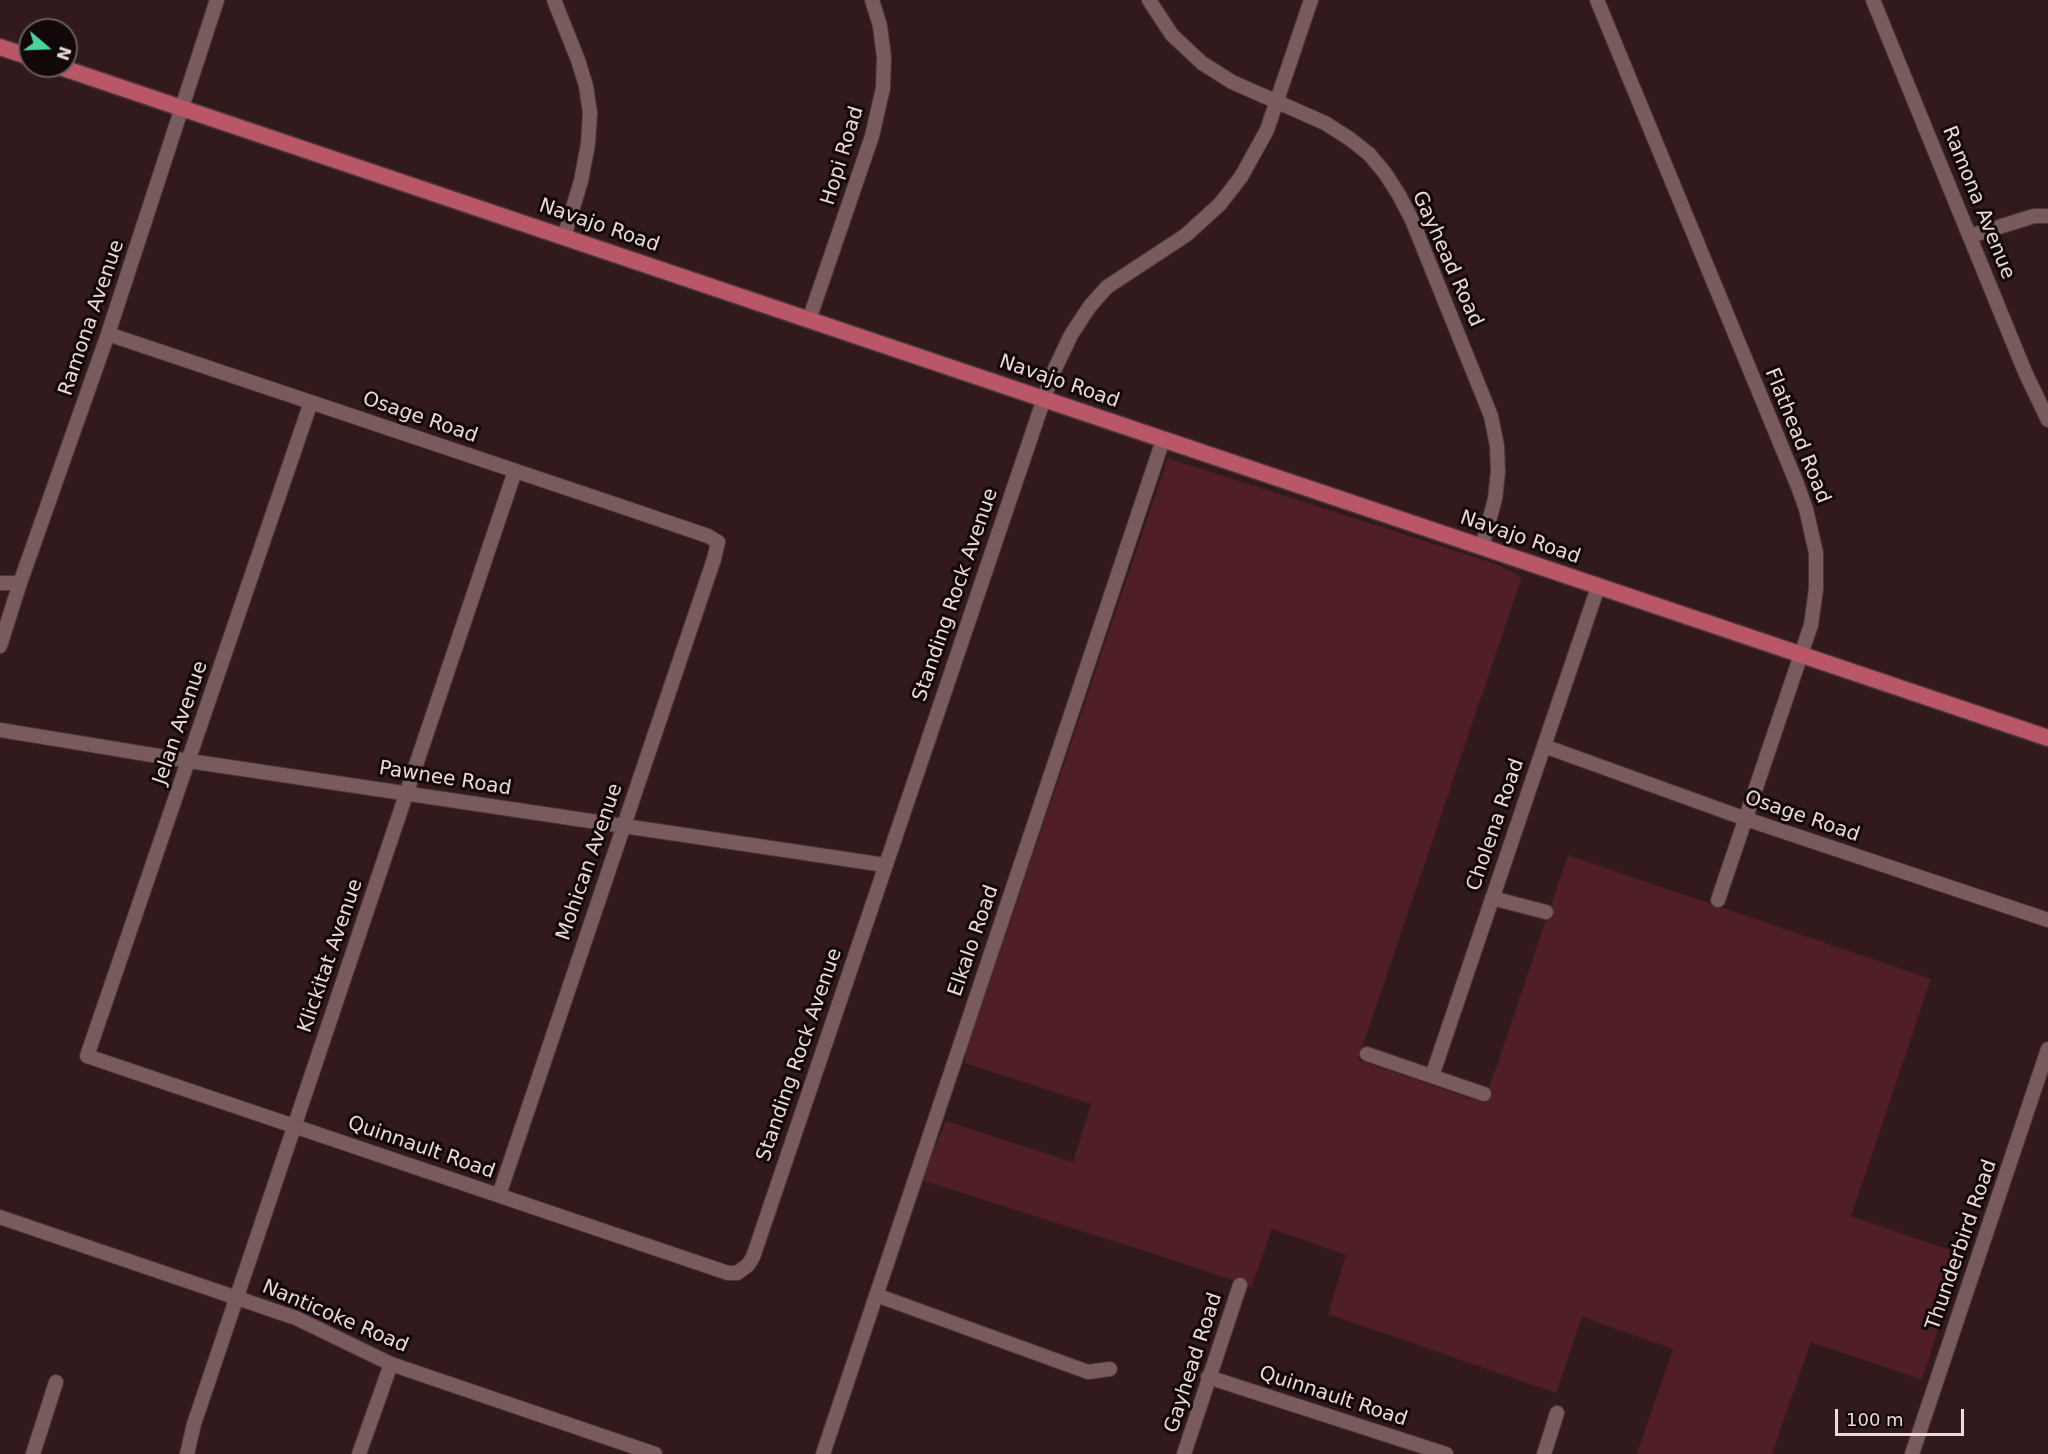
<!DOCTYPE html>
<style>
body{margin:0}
#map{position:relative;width:2048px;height:1454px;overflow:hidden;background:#32191c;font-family:"DejaVu Sans",sans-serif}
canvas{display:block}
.north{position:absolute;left:18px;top:18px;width:60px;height:60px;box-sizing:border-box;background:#120709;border:2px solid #695b5d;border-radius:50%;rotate:109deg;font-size:16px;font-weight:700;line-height:24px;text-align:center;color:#ecdadb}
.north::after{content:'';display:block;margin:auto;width:21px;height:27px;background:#4dd39a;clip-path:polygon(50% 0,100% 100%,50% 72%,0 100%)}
.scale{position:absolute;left:1835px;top:1409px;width:129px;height:27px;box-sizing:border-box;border:3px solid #ecdadb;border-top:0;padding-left:8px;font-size:18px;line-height:21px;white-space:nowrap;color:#ecdadb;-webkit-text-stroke:4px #120709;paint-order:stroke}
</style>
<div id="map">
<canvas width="2048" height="1454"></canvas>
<div class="north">N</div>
<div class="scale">100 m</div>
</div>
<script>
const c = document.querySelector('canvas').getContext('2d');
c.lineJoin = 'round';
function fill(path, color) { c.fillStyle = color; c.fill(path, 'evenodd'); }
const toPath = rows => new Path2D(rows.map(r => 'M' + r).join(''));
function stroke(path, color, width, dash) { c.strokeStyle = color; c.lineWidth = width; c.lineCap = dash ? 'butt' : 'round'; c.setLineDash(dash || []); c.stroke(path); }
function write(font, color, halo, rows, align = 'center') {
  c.font = font + ' "DejaVu Sans",sans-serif'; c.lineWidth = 6; c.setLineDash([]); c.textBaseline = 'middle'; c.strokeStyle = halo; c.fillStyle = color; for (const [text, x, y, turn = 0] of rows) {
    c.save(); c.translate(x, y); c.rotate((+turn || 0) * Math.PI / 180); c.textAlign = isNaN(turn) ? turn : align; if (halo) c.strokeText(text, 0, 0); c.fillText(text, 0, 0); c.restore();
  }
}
fill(toPath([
 [1168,458,1496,564,1522,577,1358,1060,1484,1103,1568,855,1931,979,1851,1216,1962,1254,1922,1380,1811,1342,1772,1454,1637,1454,1673,1349,1582,1317,1556,1393,1328,1314,1346,1255,1272,1229,1251,1287,1157,1255,921,1180,946,1121,1073,1162,1091,1104,965,1063,966,1051]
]), '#4f1e26');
const minor = toPath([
 [554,0,578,60,586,86,590,113,588,144,581,181,564,237],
 [1149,0,1172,35,1202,63,1232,82,1325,123,1350,139,1369,154,1385,173,1399,195,1412,220,1491,416,1497,446,1498,472,1495,499,1482,547],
 [1597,0,1797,484,1806,509,1816,553,1816,589,1811,625,1718,900],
 [1873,0,2025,372,2048,420],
 [1970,236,2034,216,2048,216],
 [809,320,872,136,883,88,884,57,880,26,872,0],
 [108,334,620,506,708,536,718,542,714,559,499,1195],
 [311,402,87,1056,728,1273,737,1273,748,1265,753,1257,1052,375,1071,335,1090,306,1107,287,1186,235,1220,204,1241,177,1267,130,1311,0],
 [0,583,20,583],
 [0,646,20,583,108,334,217,0],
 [0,730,189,761,885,865],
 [1544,746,1746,819,2048,920],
 [1492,898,1546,912],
 [1367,1054,1484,1094],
 [1432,1076,1598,587],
 [0,1217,296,1318,391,1364,655,1454],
 [876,1295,1088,1372,1110,1369],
 [1208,1377,1446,1454],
 [33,1454,56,1382],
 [187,1454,194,1424,515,471],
 [359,1454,391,1364],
 [823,1454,1163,440],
 [1184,1454,1240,1285],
 [1544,1454,1557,1413],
 [1912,1454,2048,1049]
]);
const major = toPath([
 [0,47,30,57],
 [57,66,2048,738]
]);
stroke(minor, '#4b3739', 16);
stroke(major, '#4b3739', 19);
stroke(minor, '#795a5d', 14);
stroke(major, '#b95668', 16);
write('20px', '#ecdadb', '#120709', [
 ["Hopi Road",843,156,-73],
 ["Ramona Avenue",1978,203,68],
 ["Navajo Road",599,226,19],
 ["Gayhead Road",1447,259,66],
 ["Ramona Avenue",92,318,-71],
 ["Navajo Road",1059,382,19],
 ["Osage Road",420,418,19],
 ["Flathead Road",1797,436,68],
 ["Navajo Road",1520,538,19],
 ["Standing Rock Avenue",956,595,-71],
 ["Jelan Avenue",181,723,-71],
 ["Pawnee Road",445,779,9],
 ["Osage Road",1802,817,19],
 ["Cholena Road",1496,825,-71],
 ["Mohican Avenue",590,862,-71],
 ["Elkalo Road",974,941,-71],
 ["Klickitat Avenue",331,956,-71],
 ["Standing Rock Avenue",800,1055,-71],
 ["Quinnault Road",421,1148,19],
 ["Thunderbird Road",1962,1245,-71],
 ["Nanticoke Road",335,1317,23],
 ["Gayhead Road",1194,1363,-72],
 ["Quinnault Road",1333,1397,18]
]);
</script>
